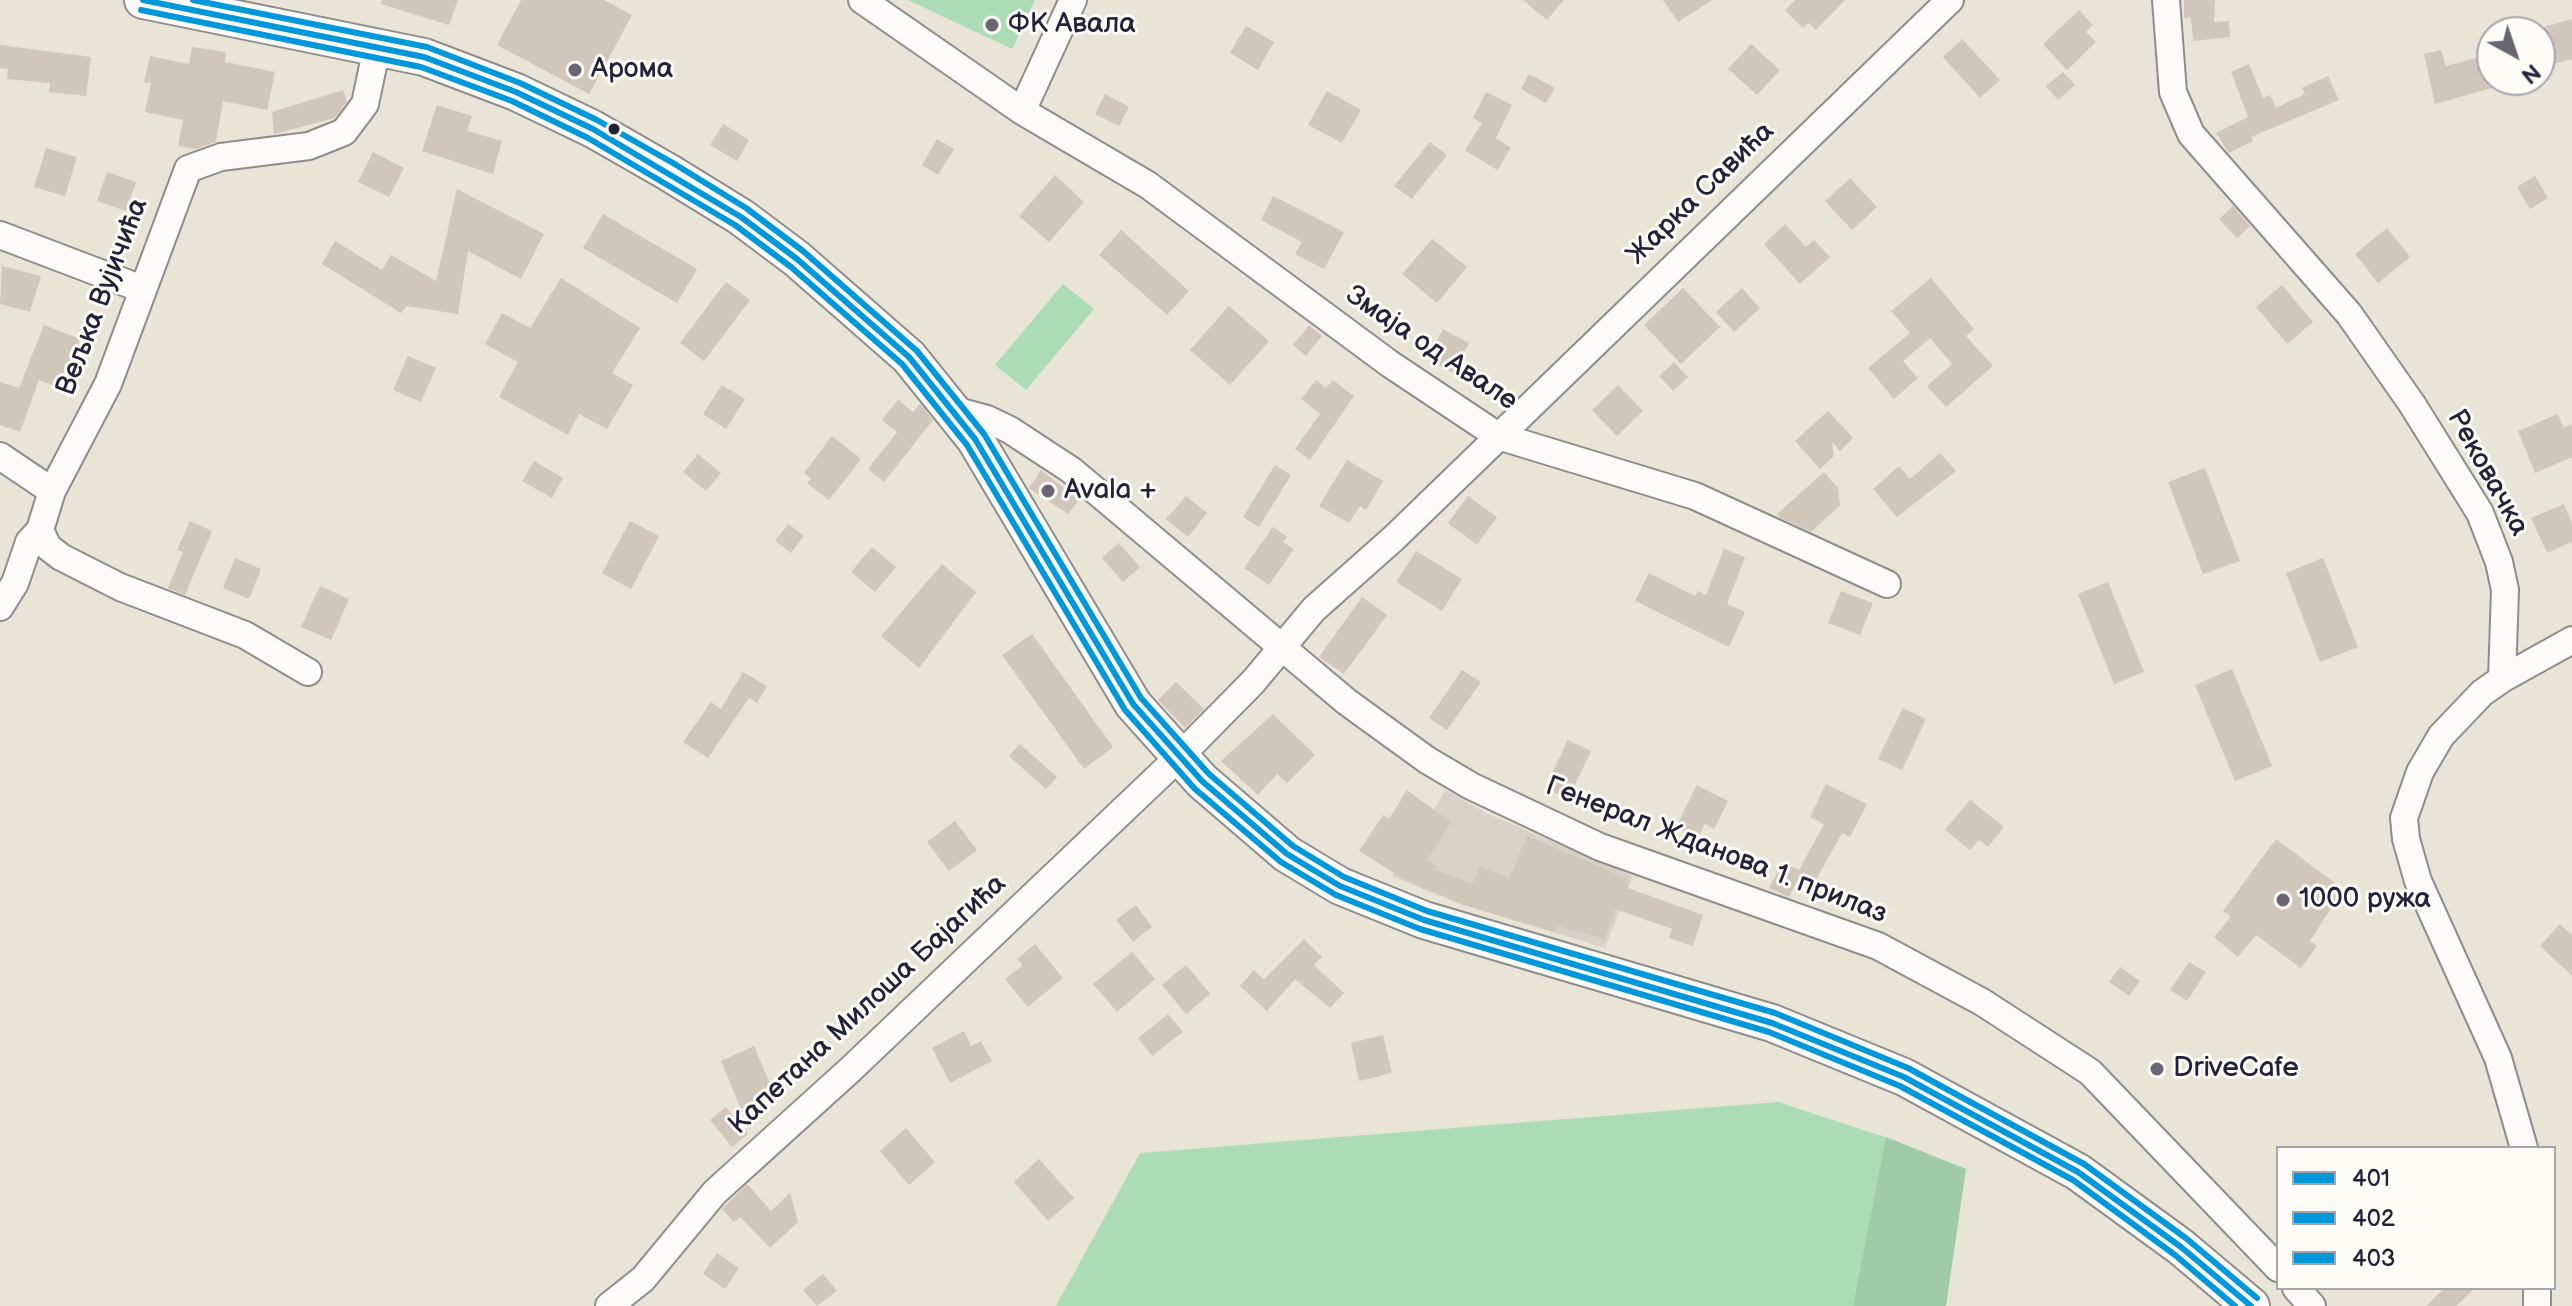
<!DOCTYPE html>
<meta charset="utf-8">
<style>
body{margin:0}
#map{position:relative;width:2572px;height:1306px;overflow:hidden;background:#e8e4d6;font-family:"Balsamiq Sans",sans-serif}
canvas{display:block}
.legend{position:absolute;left:2276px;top:1146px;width:280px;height:144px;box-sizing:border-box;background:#fdfcf7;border:2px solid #a5a5ac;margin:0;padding:10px 14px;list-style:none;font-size:24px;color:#22223b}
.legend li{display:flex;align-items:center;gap:16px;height:40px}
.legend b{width:40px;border:2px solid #a5a5ac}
.north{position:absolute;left:2476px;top:16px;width:80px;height:80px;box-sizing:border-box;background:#fdfcf7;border:2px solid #a5a5ac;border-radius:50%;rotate:140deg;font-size:22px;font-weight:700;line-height:32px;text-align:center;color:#22223b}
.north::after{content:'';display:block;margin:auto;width:28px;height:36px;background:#676671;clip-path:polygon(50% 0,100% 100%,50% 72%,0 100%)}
</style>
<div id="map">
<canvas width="2572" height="1306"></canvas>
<ul class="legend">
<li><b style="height:10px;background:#0098da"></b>401</li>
<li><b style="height:10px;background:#0098da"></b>402</li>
<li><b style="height:10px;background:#0098da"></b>403</li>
</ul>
<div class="north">N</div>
</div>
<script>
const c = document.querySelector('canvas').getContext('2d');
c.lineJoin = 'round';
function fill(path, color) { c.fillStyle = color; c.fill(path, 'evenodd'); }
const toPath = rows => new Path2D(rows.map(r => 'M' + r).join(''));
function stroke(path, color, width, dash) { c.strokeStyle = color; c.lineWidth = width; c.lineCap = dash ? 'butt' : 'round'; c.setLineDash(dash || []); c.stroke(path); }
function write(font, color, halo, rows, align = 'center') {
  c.font = font + ' "Balsamiq Sans",sans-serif'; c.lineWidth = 6; c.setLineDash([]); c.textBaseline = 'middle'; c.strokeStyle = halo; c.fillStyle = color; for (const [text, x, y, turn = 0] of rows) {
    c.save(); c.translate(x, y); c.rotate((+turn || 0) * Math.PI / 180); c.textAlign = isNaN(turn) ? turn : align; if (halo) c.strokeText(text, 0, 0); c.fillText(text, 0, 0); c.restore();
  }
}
fill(toPath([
 [1446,790,1488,814,1633,876,1605,948,1457,903,1392,876]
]), '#d9d1c6');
fill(toPath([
 [908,0,1035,0,1012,49],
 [1063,284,1094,309,1026,390,995,365],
 [1778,1102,1900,1142,1853,1306,1056,1306,1140,1153]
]), '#acdcb6');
fill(toPath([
 [1886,1137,1966,1169,1946,1306,1853,1306]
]), '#9fcba9');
fill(toPath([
 [382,0,458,0,449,25,381,4],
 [521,0,604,0,632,15,589,94,497,45],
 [1523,0,1564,0,1547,20],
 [1663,0,1712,0,1678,22],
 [1795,0,1845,0,1816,30,1809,23,1803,28,1785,10],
 [2184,0,2215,0,2214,22,2229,21,2230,37,2193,41,2191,18,2184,18],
 [2079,10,2093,25,2086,32,2096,42,2067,70,2043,44],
 [2572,19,2572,59,2540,68,2540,28],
 [1246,26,1274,42,1258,70,1230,53],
 [1962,39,2000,80,1980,98,1943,57],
 [1751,44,1780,70,1757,95,1728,69],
 [0,45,91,57,86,96,49,92,50,83,7,79,8,69,0,68],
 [192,47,226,52,225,62,275,72,267,110,223,101,216,142,196,149,178,146,183,120,145,112,151,83,144,82,150,56,189,64],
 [2441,50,2446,66,2492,54,2492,88,2435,104,2424,54],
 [2249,64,2263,98,2270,95,2276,108,2305,94,2302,88,2328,76,2339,100,2251,137,2253,141,2229,153,2216,133,2248,117,2231,72],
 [2063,72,2075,85,2058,100,2046,86],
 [1529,74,1555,88,1546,103,1521,89],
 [343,90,347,102,335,118,274,134,272,112],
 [1327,91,1361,110,1342,143,1308,125],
 [1486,92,1512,105,1496,138,1511,148,1497,170,1465,150,1482,123,1473,118],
 [1105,94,1129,107,1119,126,1095,114],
 [437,105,472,116,467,131,502,141,493,174,422,151],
 [723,124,749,140,737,161,710,145],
 [937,139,954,149,938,175,922,165],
 [1430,142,1447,155,1412,199,1394,186],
 [46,148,77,157,65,196,34,187],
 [373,152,404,168,389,197,358,182],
 [107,172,136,182,126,211,97,201],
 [1055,175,1084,202,1049,242,1019,216],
 [2535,176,2548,198,2530,209,2517,187],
 [1850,178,1877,207,1852,230,1825,201],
 [457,189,544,234,521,279,468,251,458,314,406,306,401,313,322,264,335,241,382,270,391,255,436,281],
 [1273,196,1344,232,1324,269,1295,254,1302,242,1261,220],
 [2233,206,2250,226,2237,238,2219,219],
 [603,214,697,269,677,303,583,248],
 [1785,224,1806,247,1814,240,1830,257,1800,284,1764,244],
 [2387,228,2410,257,2378,283,2355,254],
 [1121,230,1189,291,1167,315,1099,255],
 [1432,239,1467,267,1437,303,1402,274],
 [2,266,41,276,30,312,0,304],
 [561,278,640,328,612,373,633,385,607,429,579,414,568,435,499,397,518,362,485,344,502,313,530,328],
 [1931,278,1974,329,1966,336,1993,366,1946,407,1927,386,1952,364,1930,338,1903,361,1918,378,1894,399,1868,368,1910,333,1891,311],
 [726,282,750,300,704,361,680,343],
 [2282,285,2313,322,2287,344,2256,307],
 [1683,288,1720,327,1681,364,1644,325],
 [1742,288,1760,308,1734,332,1716,312],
 [1229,306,1269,341,1230,385,1190,350],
 [44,325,80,339,60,388,39,380,20,432,0,425,0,382,19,388],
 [1309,325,1322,336,1306,356,1293,345],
 [1443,329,1469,343,1453,373,1427,359],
 [408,356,436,368,421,402,393,390],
 [1674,362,1688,377,1673,391,1659,376],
 [1316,380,1326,388,1333,380,1354,396,1310,460,1295,449,1320,414,1324,417,1301,399],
 [722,385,745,399,726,429,703,414],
 [1618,385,1643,411,1617,436,1592,410],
 [898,400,913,412,920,404,933,420,884,482,868,469,897,432,882,420],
 [1828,411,1853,438,1840,451,1832,442,1834,456,1820,469,1795,441],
 [2558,414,2563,428,2572,424,2572,457,2535,473,2518,431],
 [832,436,861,459,829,500,807,483,811,479,804,473],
 [1940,453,1956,471,1897,517,1873,489,1899,466,1910,479],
 [698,454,721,473,706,491,683,472],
 [1347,460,1383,481,1366,510,1360,506,1349,523,1319,506],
 [534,461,563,478,552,498,522,481],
 [1275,465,1291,475,1259,527,1243,517],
 [2205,468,2240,561,2203,574,2168,482],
 [1041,470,1079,500,1068,514,1029,488],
 [1824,472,1838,488,1840,505,1811,532,1781,518,1777,514],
 [1186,496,1207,513,1188,537,1166,519],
 [1468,496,1497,517,1477,545,1448,523],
 [2564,504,2572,523,2572,542,2547,553,2531,518],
 [190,521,212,531,185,595,168,588,183,552,177,550],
 [630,521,659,536,631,589,602,573],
 [788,524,804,536,791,553,775,541],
 [1273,527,1287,537,1283,542,1294,549,1269,585,1244,568],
 [1119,543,1140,567,1123,582,1102,558],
 [872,547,896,567,875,592,851,572],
 [1724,549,1745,557,1727,604,1745,612,1729,647,1635,601,1649,573,1695,596,1698,591,1706,595],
 [1416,551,1462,579,1442,611,1396,582],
 [235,558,261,569,249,599,223,588],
 [2323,558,2358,647,2320,662,2286,573],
 [942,564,976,592,919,668,881,636],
 [2108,582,2144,672,2114,684,2078,594],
 [320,586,349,599,331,640,301,627],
 [1841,591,1873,603,1860,635,1828,623],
 [1362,597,1387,615,1344,674,1319,657],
 [1032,634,1113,747,1084,769,1002,655],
 [2232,669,2272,766,2235,781,2195,685],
 [1462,670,1481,682,1447,730,1429,718],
 [743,672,767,686,757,703,749,698,708,758,683,742,711,702,721,709],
 [1176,682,1204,709,1185,728,1158,700],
 [1903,708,1926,719,1902,770,1878,759],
 [1273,714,1315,755,1287,783,1277,774,1258,795,1221,761],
 [1568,740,1591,751,1568,799,1545,788],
 [1020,744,1057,777,1046,789,1009,756],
 [1826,784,1867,804,1850,837,1842,833,1811,889,1797,881,1789,897,1769,888,1783,862,1799,870,1824,824,1810,817],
 [1697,785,1728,801,1714,829,1705,824,1698,838,1676,827],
 [1407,790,1451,822,1427,860,1437,866,1435,870,1472,883,1480,866,1509,879,1527,836,1627,878,1628,888,1703,915,1693,946,1669,938,1672,929,1615,909,1605,939,1557,926,1555,932,1463,905,1402,878,1359,851,1383,815,1389,819],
 [1970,800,2004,827,1988,847,1979,840,1970,850,1945,830],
 [955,821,977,850,949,871,927,842],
 [2276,839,2343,889,2310,941,2317,946,2301,968,2256,935,2238,957,2214,937,2231,917,2223,911],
 [1136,905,1152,927,1133,942,1116,920],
 [2560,924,2572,935,2572,976,2540,946],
 [1304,939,1322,957,1314,965,1344,993,1330,1008,1295,979,1267,1011,1240,986,1254,970,1264,979],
 [1035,944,1063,978,1028,1007,1005,979,1023,965,1017,959],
 [1132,952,1155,979,1117,1012,1093,984],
 [2189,962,2206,972,2187,1001,2170,990],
 [1186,965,1210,994,1186,1014,1162,985],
 [2120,967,2140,981,2129,996,2109,982],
 [1168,1014,1183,1032,1152,1056,1138,1038],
 [964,1031,971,1046,981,1041,992,1061,950,1083,932,1048],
 [1383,1035,1392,1073,1359,1081,1351,1043],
 [754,1046,775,1095,741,1109,721,1061],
 [726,1107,748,1134,732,1147,710,1120],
 [906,1128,935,1162,909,1185,880,1151],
 [1039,1159,1074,1198,1048,1221,1014,1182],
 [747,1184,771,1211,790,1193,798,1222,770,1248,740,1217,734,1222,722,1209],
 [717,1253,739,1268,725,1289,703,1274],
 [823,1274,837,1291,817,1306,803,1290],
 [2445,1288,2475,1288,2456,1306,2426,1306]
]), '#d1c6ba');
const minor = toPath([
 [862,0,1022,111,1148,185,1390,364,1498,436,1695,496,1887,584],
 [2166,0,2173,92,2191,134,2349,314,2412,404,2480,513,2499,562,2505,590,2502,679,2482,693,2441,736,2420,772,2404,818,2406,839,2418,881,2498,1058,2524,1148],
 [1022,111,1073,0],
 [0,235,142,289],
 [954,410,987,419,1010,430,1071,470,1347,702,1427,760,1471,786,1600,847,1878,946,1982,1002,2090,1072,2278,1268],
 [0,456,52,491],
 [0,607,15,583,29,542,40,530],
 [308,672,245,635,120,587,61,557,48,547,40,530,52,491,108,384,188,169,221,157,309,146,344,132,365,104,377,47],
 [2502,679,2572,640],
 [2296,1288,2312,1306],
 [2537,1288,2537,1306],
 [609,1306,643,1279,715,1192,851,1069,1179,757,1253,682,1314,609,1394,538,1950,0]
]);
const secondary = toPath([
 [143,0,424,57,516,92,593,129,668,172,741,217,797,259,909,357,975,439,1133,704,1202,781,1287,854,1340,886,1424,920,1772,1023,1904,1077,2078,1172,2181,1247,2251,1306]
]);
stroke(minor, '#8f8d8a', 30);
stroke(secondary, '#8f8d8a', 40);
stroke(minor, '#fcfbf9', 26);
stroke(secondary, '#fcfbf9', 36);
stroke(toPath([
 [143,0,424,57,516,92,593,129,741,217,797,259,909,357,975,439,1133,704,1202,781,1287,854,1340,886,1424,920,1772,1023,1904,1077,2078,1172,2181,1247,2251,1306]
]), '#0098da', 6);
stroke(toPath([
 [141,10,421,67,512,101,588,138,735,225,791,267,902,364,967,445,1125,710,1195,789,1281,862,1336,895,1420,929,1769,1032,1900,1086,2073,1180,2175,1255,2235,1306]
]), '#0098da', 6);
stroke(toPath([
 [193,0,427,47,520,83,597,120,673,163,746,208,803,251,917,351,984,434,1141,698,1209,774,1293,846,1344,877,1427,911,1775,1013,1908,1068,2084,1164,2187,1239,2257,1298]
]), '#0098da', 6);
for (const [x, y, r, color] of [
 [992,25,8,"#676671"],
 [575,70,8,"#676671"],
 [614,129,7,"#22223b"],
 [1048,491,8,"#676671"],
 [2283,900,8,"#676671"],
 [2157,1069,8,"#676671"]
]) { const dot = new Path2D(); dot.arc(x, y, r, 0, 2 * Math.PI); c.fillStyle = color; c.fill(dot); stroke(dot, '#fdfcf7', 3); }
write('28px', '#22223b', '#fdfcf7', [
 ["ФК Авала",1008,25],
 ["Арома",591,70],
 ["Avala +",1064,491],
 ["1000 ружа",2299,900],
 ["DriveCafe",2173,1069]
], 'left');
write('28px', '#22223b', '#fdfcf7', [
 ["Жарка Савића",1701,194,-44],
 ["Вељка Вујичића",103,297,-69],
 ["Змаја од Авале",1431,349,34],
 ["Рековачка",2487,473,61],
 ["Генерал Жданова 1. прилаз",1716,851,21],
 ["Капетана Милоша Бајагића",868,1005,-43]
]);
</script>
